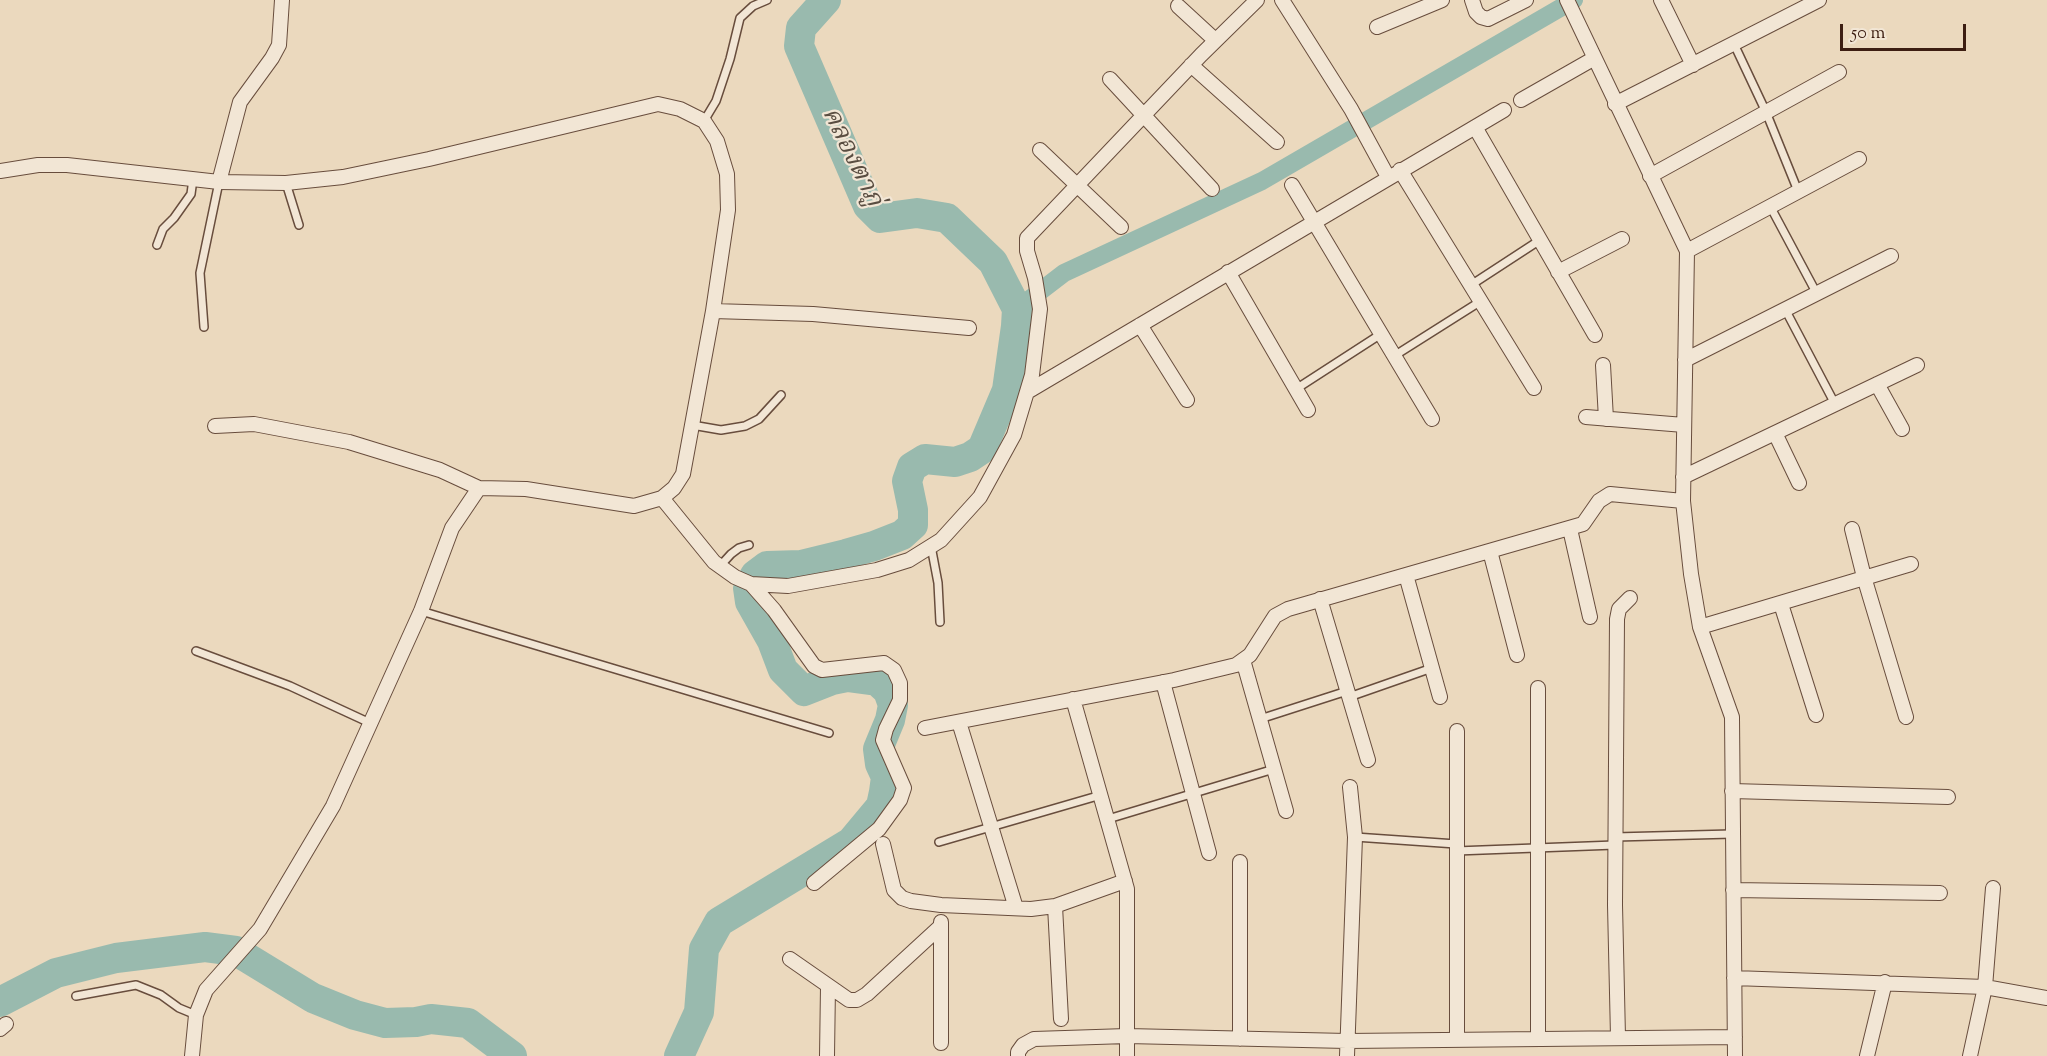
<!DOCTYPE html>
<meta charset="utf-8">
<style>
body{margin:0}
#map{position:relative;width:2047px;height:1056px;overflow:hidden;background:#ebd9be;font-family:"Sorts Mill Goudy",serif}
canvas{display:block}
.scale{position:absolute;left:1840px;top:24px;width:126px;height:27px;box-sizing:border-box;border:3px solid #3d1e12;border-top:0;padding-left:8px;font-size:18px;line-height:21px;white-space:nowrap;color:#3d1e12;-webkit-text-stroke:4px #f2e6d5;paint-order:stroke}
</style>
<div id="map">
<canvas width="2047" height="1056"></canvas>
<div class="scale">50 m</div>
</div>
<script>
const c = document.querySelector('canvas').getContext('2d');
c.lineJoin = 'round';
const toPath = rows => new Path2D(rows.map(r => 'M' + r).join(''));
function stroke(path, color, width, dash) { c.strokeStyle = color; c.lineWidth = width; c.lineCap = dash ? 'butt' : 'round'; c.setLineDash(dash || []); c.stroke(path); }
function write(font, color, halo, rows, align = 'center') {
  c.font = font + ' "Sorts Mill Goudy","Noto Serif Thai",serif'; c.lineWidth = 4.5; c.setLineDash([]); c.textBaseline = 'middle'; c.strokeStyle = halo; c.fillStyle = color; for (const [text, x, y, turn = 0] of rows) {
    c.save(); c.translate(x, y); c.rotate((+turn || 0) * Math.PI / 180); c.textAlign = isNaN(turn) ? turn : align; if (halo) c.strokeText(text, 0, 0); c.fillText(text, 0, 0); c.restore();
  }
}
stroke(toPath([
 [1017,309,1064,273,1262,181,1574,0]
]), '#99baae', 18);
stroke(toPath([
 [0,1002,56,973,116,958,205,947,236,951,313,998,355,1015,385,1023,416,1022,431,1019,468,1023,512,1056],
 [679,1056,699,1012,704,949,719,922,851,842,881,806,884,792,886,777,880,764,878,749,890,720,893,705,888,691,877,681,847,677,832,680,804,691,783,670,772,641,750,602,748,588,755,575,767,566,801,565,846,554,874,546,902,535,913,525,913,510,907,481,912,467,925,459,955,462,970,457,982,449,1007,390,1016,326,1017,309,993,262,947,218,917,213,880,218,868,206,799,46,801,28,826,0]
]), '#99baae', 30);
const service = toPath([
 [1734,44,1766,112,1798,191],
 [704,121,716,101,730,59,740,18,753,6,767,0],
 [286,183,299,225],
 [1770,206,1817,294],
 [157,245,163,229,174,218,191,194,193,179],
 [1471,285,1540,240],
 [1786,311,1835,404],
 [204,327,200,273,219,182],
 [1394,356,1481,301],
 [1296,389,1381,334],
 [692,425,721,430,745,426,759,419,781,395],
 [931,546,938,583,940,622],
 [720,566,731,554,739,548,749,545],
 [421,611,829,733],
 [196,651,290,686,370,723],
 [1349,697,1432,668],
 [1260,719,1347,691],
 [1108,819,1274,769],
 [1355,837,1456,844],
 [1615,837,1732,834],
 [939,842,1101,795],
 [1456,851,1615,845],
 [76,996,136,985,161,995,179,1008,196,1015]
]);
const minor = toPath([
 [1282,0,1351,109,1388,177],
 [1472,0,1476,12,1481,17,1488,19,1526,0],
 [1567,0,1687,251,1683,501,1691,574,1700,627,1732,717,1735,1056],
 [1661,0,1693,65],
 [1178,6,1215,40],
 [1377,27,1442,0],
 [1191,65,1277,142],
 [1110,79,1212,189],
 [1521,100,1593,59],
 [1615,104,1819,0],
 [1475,127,1595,335],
 [1040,150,1121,227],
 [1400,170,1534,388],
 [0,171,38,165,67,165,219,182,286,183,343,177,429,159,658,104,680,109,704,121,717,141,727,174,728,210,713,311,683,474,674,488,662,498,634,506,526,489,479,488,452,528,421,611,333,806,260,929,206,990,196,1015,192,1056],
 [1650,176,1839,72],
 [219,182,240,102,272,58,279,45,282,0],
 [1292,185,1432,419],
 [1687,251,1859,159],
 [1228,272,1308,410],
 [1558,272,1622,239],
 [713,311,813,314,969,328],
 [1140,325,1187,400],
 [1685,360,1891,256],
 [1603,365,1606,419],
 [1877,384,1902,429],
 [1027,392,1504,110],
 [1586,417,1684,425],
 [215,426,254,424,349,442,440,470,479,488],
 [1775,433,1799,483],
 [1683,477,1917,365],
 [662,498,714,562,735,577,751,584,788,586,877,570,909,560,941,540,980,497,1014,435,1032,375,1040,309,1035,278,1027,251,1027,238,1201,55,1257,0],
 [1570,529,1590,617],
 [1852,529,1864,577,1906,717],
 [1490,551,1517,655],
 [1406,575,1440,697],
 [751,584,774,610,814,666,822,670,884,663,894,670,900,683,900,700,886,729,883,740,904,788,900,800,879,829,814,883],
 [1320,599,1368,760],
 [1781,604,1816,715],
 [1700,627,1911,564],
 [1243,660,1286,811],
 [1163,682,1209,853],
 [1538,688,1538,1038],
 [1073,699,1127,889,1127,1056],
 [959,722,1016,908],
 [925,728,1174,680,1236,665,1250,655,1275,616,1288,609,1583,524,1599,501,1610,494,1683,501],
 [1457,731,1457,1039],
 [1732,791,1948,797],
 [883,844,894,890,902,898,911,901,941,905,1031,909,1055,906,1125,881],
 [1240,862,1240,1039],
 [1733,890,1940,893],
 [1055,906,1061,1019],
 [941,922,941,1043],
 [790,959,849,1000,857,1000,867,994,941,926],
 [1734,978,1985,987,2047,998],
 [0,1029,6,1024],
 [1618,1037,1615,905,1617,619,1619,609,1630,598],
 [827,1056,828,986],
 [1018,1056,1018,1052,1023,1045,1034,1039,1127,1036,1347,1041,1735,1037],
 [1347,1056,1355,837,1350,787],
 [1867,1056,1885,982],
 [1970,1056,1985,987,1993,888]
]);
stroke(service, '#684d3d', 10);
stroke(minor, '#684d3d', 16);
stroke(service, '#f2e6d5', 7);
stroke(minor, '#f2e6d5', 14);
write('italic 26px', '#594d41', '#f2e6d5', [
 ["คลองตาภู่",850,158,64]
]);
</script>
